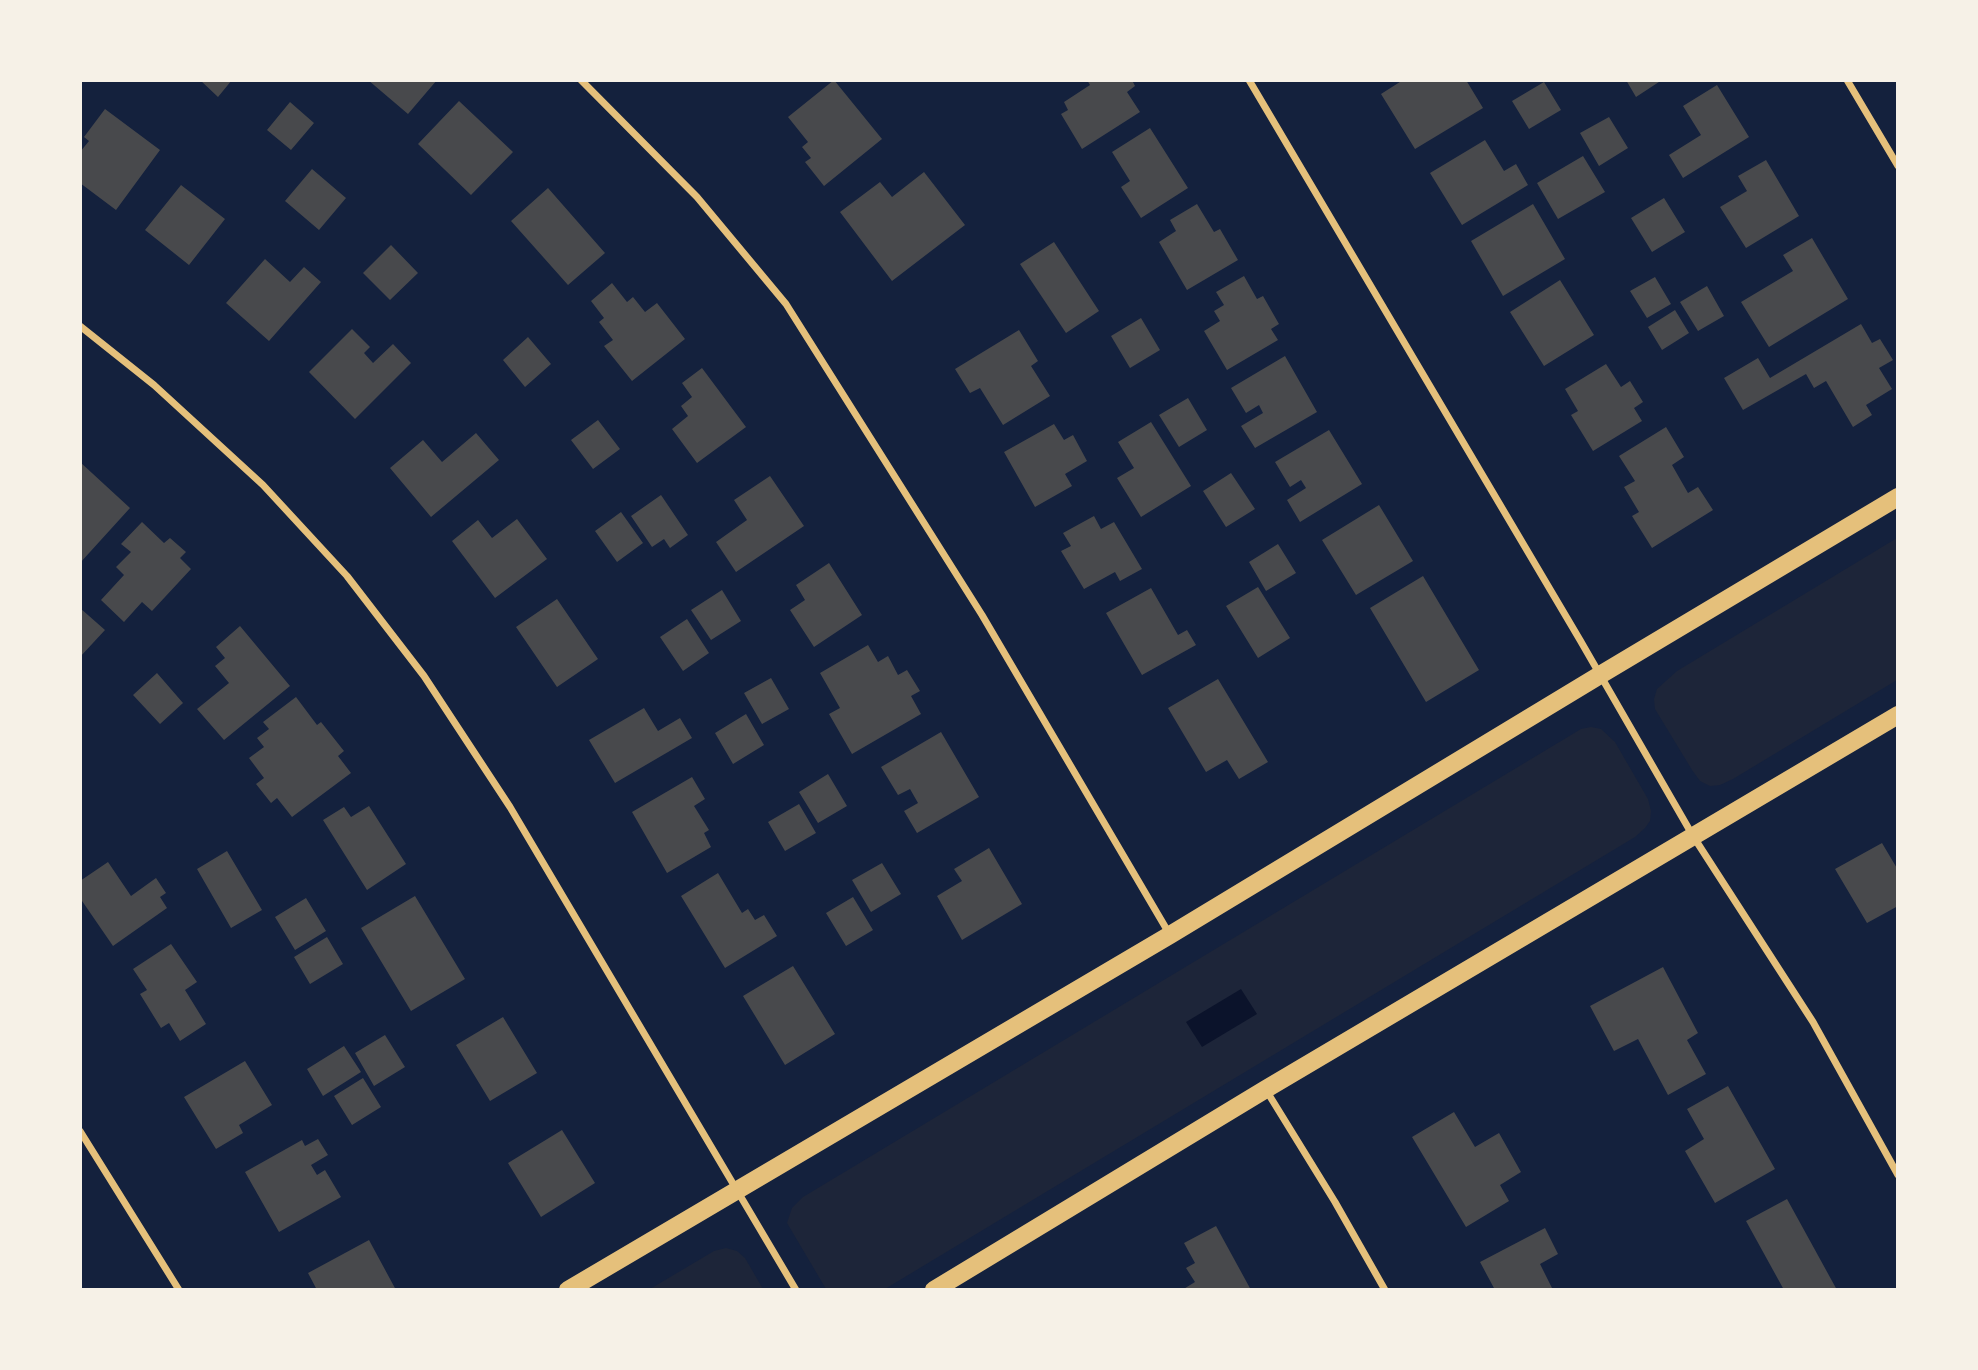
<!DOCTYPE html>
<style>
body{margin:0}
#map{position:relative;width:1978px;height:1370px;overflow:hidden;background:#14213d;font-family:"Open Sans",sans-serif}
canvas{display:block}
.frame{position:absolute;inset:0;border:82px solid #f6f1e7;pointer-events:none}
</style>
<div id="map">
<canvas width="1978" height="1370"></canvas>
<div class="frame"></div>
</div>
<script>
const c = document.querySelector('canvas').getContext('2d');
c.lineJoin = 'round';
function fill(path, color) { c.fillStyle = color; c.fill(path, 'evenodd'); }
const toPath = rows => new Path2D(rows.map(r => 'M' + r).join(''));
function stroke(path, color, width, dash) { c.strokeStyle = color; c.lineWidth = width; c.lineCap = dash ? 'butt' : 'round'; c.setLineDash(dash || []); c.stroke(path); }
fill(toPath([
 [1897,538,1897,680,1733,779,1720,785,1710,786,1700,781,1692,770,1655,709,1654,699,1657,689,1677,671],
 [1591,727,1601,729,1615,742,1648,799,1651,811,1650,821,1645,828,1635,837,885,1289,826,1289,787,1223,792,1208,803,1197,1581,729],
 [726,1248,737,1251,745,1258,763,1289,650,1289,714,1251]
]), '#1d2539');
fill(toPath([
 [1241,989,1257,1014,1202,1047,1186,1022]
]), '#0b132b');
fill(toPath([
 [200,80,232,80,218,97],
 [368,80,437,80,408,114],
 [834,80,882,139,824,186,805,162,811,158,802,147,808,142,788,117],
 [1087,80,1132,80,1135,86,1127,92,1140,112,1082,149,1061,114,1068,110,1064,102,1090,85],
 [1403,80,1447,80,1448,82,1466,80,1483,108,1415,149,1381,94],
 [1626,80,1662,80,1636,97],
 [1544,82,1561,110,1529,129,1512,101],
 [1717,85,1749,137,1683,178,1669,155,1701,135,1683,106],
 [459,101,513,152,471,195,418,144],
 [290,102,314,123,291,150,267,130],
 [105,109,160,150,116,210,80,183,80,152,89,141,84,137],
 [1609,117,1628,148,1599,166,1580,133],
 [1150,128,1188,188,1141,218,1121,187,1130,181,1112,152],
 [1485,140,1504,171,1516,164,1528,185,1462,225,1430,173],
 [1583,156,1605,192,1558,219,1537,183],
 [1766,160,1799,216,1746,248,1720,207,1747,191,1738,176],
 [312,169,346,198,319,230,285,201],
 [924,172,965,225,892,281,840,212,880,182,892,197],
 [181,185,225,219,189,265,145,230],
 [548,188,605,253,568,285,511,221],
 [1664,198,1685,232,1652,252,1631,218],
 [1197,204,1214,232,1220,229,1238,260,1187,290,1159,242,1176,231,1170,220],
 [1533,204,1565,259,1503,296,1471,241],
 [1812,238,1848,299,1769,347,1741,302,1793,271,1783,255],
 [1054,242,1099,311,1066,333,1020,264],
 [391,245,418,273,390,300,363,273],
 [265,259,290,282,304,267,321,282,269,341,226,303],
 [1244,276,1257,299,1263,296,1279,324,1271,329,1278,340,1227,370,1204,331,1220,321,1214,311,1224,305,1216,292],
 [1655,277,1671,304,1647,318,1630,291],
 [1560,280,1594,335,1544,366,1510,312],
 [612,283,627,302,633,297,645,312,657,303,685,339,632,381,604,346,613,340,599,322,604,318,591,301],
 [1707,286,1724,316,1698,331,1680,302],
 [1675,310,1689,333,1662,350,1648,327],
 [1141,318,1160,350,1130,368,1111,336],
 [1861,324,1872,343,1880,339,1893,360,1879,368,1892,389,1866,405,1872,415,1853,427,1826,381,1814,388,1806,374,1743,410,1724,378,1758,358,1770,378],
 [352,329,370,347,364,353,373,363,393,344,411,363,355,419,309,372],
 [1019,330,1038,361,1031,366,1050,396,1003,425,980,388,970,393,955,369],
 [528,337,551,364,525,387,503,360],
 [1285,356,1317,412,1255,448,1241,426,1263,413,1259,405,1246,413,1231,388],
 [1606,364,1621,387,1630,381,1643,402,1634,408,1642,421,1593,451,1571,415,1578,411,1565,389],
 [702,368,746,427,697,463,672,429,688,416,681,406,692,397,682,383],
 [1188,398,1207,430,1179,447,1159,415],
 [598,420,620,449,593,469,571,440],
 [1151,422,1191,486,1141,517,1117,478,1134,468,1118,442],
 [1054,424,1064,440,1073,435,1087,461,1065,474,1072,486,1035,507,1004,452],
 [1666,427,1684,457,1672,465,1688,493,1698,487,1713,510,1652,548,1632,516,1639,512,1624,487,1635,481,1619,456],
 [1329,430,1362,484,1300,522,1287,500,1306,488,1301,480,1290,487,1275,462],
 [476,433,499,460,431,517,390,468,423,440,442,462],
 [80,462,130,508,80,563],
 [1231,473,1255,509,1226,527,1203,491],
 [770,476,804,526,736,572,716,542,747,520,734,500],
 [661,495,688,535,670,548,664,539,652,547,631,516],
 [1379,505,1413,561,1356,595,1322,540],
 [621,512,643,543,617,562,595,531],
 [1094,516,1101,529,1114,522,1142,569,1120,581,1115,572,1084,589,1061,551,1071,546,1063,533],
 [517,519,547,559,495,598,452,541,478,520,492,538],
 [142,522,164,543,170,538,186,552,180,558,191,569,152,611,142,602,124,622,101,600,124,575,116,567,131,552,121,544],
 [1278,544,1296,573,1266,591,1249,562],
 [829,563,862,615,814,647,790,610,805,600,796,585],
 [1423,576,1479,670,1426,702,1370,608],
 [1258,587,1290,638,1258,658,1226,606],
 [1151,588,1178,635,1187,630,1196,645,1142,675,1106,613],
 [722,590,741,621,711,640,691,610],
 [557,599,598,659,557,687,516,627],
 [80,608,105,630,80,657],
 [687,619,709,653,683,671,660,637],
 [240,626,290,686,224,740,197,709,229,683,215,666,225,658,216,647],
 [868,645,878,662,888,656,898,675,907,670,920,691,911,696,921,714,852,754,829,714,840,708,820,673],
 [157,673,183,703,160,724,133,695],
 [771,678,789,709,762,724,744,693],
 [1218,679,1268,762,1239,779,1227,760,1206,772,1168,708],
 [296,697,317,725,321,722,344,751,338,756,351,773,292,817,277,798,271,803,256,784,264,778,249,758,264,747,257,738,269,729,263,722],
 [644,708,658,731,680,718,692,738,615,783,589,740],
 [746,714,764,745,733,764,715,733],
 [941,732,979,797,917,833,904,811,918,803,910,789,898,795,881,767],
 [828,774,847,806,818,823,799,792],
 [692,777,705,799,694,806,709,830,704,833,711,847,667,873,632,812],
 [799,804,816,833,785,851,768,822],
 [369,806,406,864,367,890,323,820,344,807,351,817],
 [1882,843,1898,870,1898,906,1867,923,1835,869],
 [989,848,1022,904,962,940,937,896,962,881,954,869],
 [227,851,262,910,231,928,197,869],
 [108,862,131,896,156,878,166,893,160,897,167,908,113,946,80,898,80,881],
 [882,863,901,894,871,912,852,880],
 [718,873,742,913,748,909,755,920,764,915,777,936,725,968,681,896],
 [415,896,465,979,411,1011,361,928],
 [853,897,873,930,846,946,826,913],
 [306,898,326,931,295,950,275,917],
 [327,937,343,964,310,984,294,957],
 [171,944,197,982,185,990,206,1024,180,1041,169,1023,161,1028,140,994,147,990,133,969],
 [793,966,835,1034,785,1065,743,996],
 [1663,967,1698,1033,1687,1040,1706,1074,1668,1095,1638,1039,1614,1051,1590,1006],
 [503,1017,537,1073,490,1101,456,1045],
 [385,1035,405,1067,374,1086,355,1053],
 [344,1046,361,1072,323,1096,307,1069],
 [245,1061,272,1105,239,1125,243,1133,216,1149,184,1097],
 [363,1078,381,1107,352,1125,334,1096],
 [1728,1086,1775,1169,1715,1203,1685,1151,1704,1139,1687,1109],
 [1454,1112,1475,1147,1499,1133,1521,1172,1500,1185,1509,1201,1466,1227,1412,1137],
 [562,1130,595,1183,541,1217,508,1163],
 [318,1139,328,1155,311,1165,317,1175,325,1170,341,1197,279,1232,245,1172,302,1140,305,1146],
 [1787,1199,1837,1290,1784,1290,1746,1221],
 [1216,1226,1251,1290,1182,1290,1195,1282,1186,1268,1195,1263,1184,1243],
 [1545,1228,1558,1254,1540,1264,1553,1290,1495,1290,1480,1262],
 [369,1240,396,1290,317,1290,308,1273]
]), '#48494c');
stroke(toPath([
 [581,80,697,197,786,304,982,615,1170,935],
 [1249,80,1580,640,1693,836,1813,1022,1898,1175],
 [1847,80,1898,166],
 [80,326,154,385,263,485,347,576,424,676,510,807,796,1290],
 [1266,1090,1335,1202,1385,1290],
 [80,1131,179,1290]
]), '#e5c07b', 7);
stroke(toPath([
 [568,1290,1170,935,1600,675,1898,497],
 [934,1290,1266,1089,1898,715]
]), '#e5c07b', 18);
</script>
